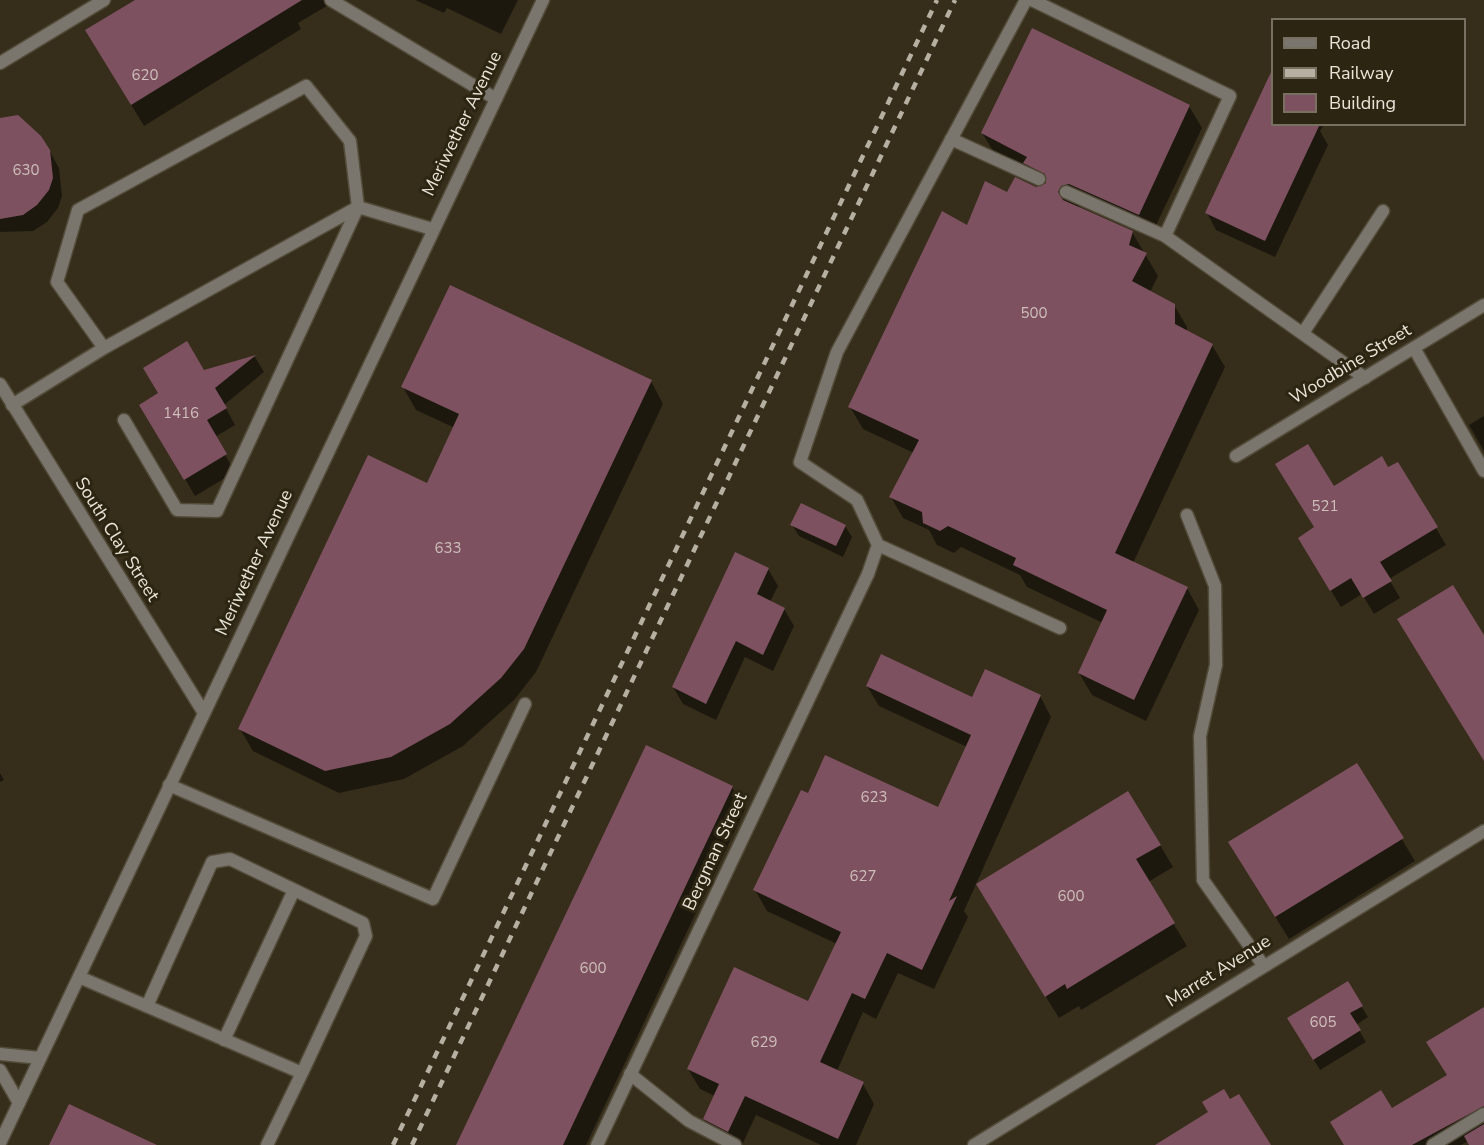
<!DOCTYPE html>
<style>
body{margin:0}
#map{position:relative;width:1484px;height:1145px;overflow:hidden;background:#362e1b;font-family:"Nunito Sans",sans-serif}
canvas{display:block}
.legend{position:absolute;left:1271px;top:18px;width:195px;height:108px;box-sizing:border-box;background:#2c2512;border:2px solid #787161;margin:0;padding:8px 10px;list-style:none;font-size:18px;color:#e9e4d8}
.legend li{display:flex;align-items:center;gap:12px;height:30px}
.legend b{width:30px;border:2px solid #787161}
</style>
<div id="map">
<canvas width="1484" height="1145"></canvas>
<ul class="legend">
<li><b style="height:8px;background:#7a766d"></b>Road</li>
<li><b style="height:8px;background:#b6b0a2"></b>Railway</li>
<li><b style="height:16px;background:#7e5160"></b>Building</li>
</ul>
</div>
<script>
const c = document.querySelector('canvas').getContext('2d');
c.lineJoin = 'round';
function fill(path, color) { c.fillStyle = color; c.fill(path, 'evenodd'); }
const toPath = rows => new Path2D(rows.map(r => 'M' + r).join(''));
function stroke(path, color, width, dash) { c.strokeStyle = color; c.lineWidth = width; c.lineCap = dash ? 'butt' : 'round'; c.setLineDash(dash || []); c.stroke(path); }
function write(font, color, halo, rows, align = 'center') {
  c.font = font + ' "Nunito Sans",sans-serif'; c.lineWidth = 6; c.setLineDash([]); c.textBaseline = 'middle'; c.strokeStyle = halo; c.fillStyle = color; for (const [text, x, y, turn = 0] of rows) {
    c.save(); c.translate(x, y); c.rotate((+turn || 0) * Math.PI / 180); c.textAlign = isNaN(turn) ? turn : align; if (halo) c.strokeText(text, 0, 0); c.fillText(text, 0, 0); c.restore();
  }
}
fill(toPath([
 [138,0,337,0,298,23,301,29,144,126,99,52],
 [415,0,518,0,501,34,447,8,444,13],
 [1260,100,1272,105,1272,124,1324,124,1320,131,1328,145,1275,257,1216,230,1207,213],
 [1189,106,1202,128,1151,236,1082,206,1076,207,1132,232,1158,276,1150,292,1174,305,1187,327,1187,332,1212,345,1225,367,1133,563,1187,588,1199,610,1146,721,1092,695,1079,673,1103,623,1027,587,1020,575,961,547,954,553,937,545,929,530,903,518,891,497,914,453,863,429,850,407,968,227,1007,194,1041,186,995,154,982,133],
 [0,120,49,150,59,168,62,196,58,208,47,222,33,231,0,232],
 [255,357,264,372,224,405,235,425,215,437,235,472,195,496,141,405,204,371],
 [651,381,663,404,536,672,514,700,463,746,404,779,339,793,253,751,240,729,427,485,455,428,416,410,403,387],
 [1484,416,1484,451,1469,425],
 [1388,469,1436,528,1446,545,1389,579,1400,598,1374,614,1362,594,1341,607,1309,555,1316,528,1333,488],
 [792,525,845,526,852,537,843,557,799,536],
 [768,569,778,586,770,602,784,609,794,626,773,671,745,657,716,720,683,704,673,687],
 [867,686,972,699,1040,696,1051,717,964,911,968,917,934,989,898,973,876,1019,863,1012,837,1071,863,1084,874,1104,856,1145,821,1145,756,1115,742,1145,727,1145,716,1139,704,1119,715,1096,700,1089,688,1069,809,1003,837,944,767,911,755,890,808,795,938,809,967,747,879,706],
 [1357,765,1415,861,1289,939,1243,865],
 [0,773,4,780,0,782],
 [732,787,745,809,586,1145,459,1145],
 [1160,845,1173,867,1148,882,1187,946,1081,1010,1079,1006,1059,1018,990,907],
 [1347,983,1368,1017,1356,1025,1366,1042,1320,1070,1289,1019],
 [1484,1009,1484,1145,1471,1145,1468,1141,1461,1145,1345,1145,1391,1110,1448,1076]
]), '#0007');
fill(toPath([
 [135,0,302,0,131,105,85,30],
 [1032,28,1190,105,1139,215,1069,184,1061,186,1058,192,1063,200,1133,231,1129,245,1147,253,1132,281,1175,304,1175,324,1213,344,1115,553,1188,587,1134,700,1078,673,1107,610,1013,565,1016,558,948,526,940,531,923,523,922,512,889,497,919,440,848,407,942,211,967,225,985,181,1007,192,1015,177,1036,187,1046,183,1045,174,1023,163,1027,157,981,133],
 [1272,70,1272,124,1320,124,1265,241,1205,213],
 [18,115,41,136,50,150,53,178,49,190,37,205,23,215,0,219,0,118],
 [450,285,652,380,524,649,501,678,450,724,391,757,325,771,238,729,368,455,427,483,459,414,401,387],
 [187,341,204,370,256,355,215,388,227,408,207,420,227,454,184,480,139,405,158,393,143,368],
 [1308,444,1334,486,1382,456,1388,467,1398,462,1438,527,1380,562,1392,581,1363,598,1351,578,1330,591,1298,538,1314,527,1275,464],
 [801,503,846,525,836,546,790,525],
 [735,552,769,568,757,594,785,608,763,655,736,641,706,704,672,687],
 [1453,585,1484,635,1484,761,1397,619],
 [881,654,972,697,985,669,1041,695,949,901,957,896,922,970,887,953,865,999,852,993,820,1062,864,1082,838,1139,745,1096,728,1132,703,1119,719,1084,687,1069,734,967,808,1001,841,932,753,890,801,790,808,793,825,755,938,807,971,735,866,686],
 [646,745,733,786,563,1145,456,1145],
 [1357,763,1404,838,1275,917,1228,842],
 [1128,791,1161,845,1136,859,1175,923,1067,989,1065,984,1045,997,976,884],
 [1348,981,1363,1006,1350,1013,1361,1030,1313,1060,1287,1018],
 [1484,1007,1484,1106,1412,1145,1344,1145,1330,1122,1381,1090,1392,1108,1447,1075,1426,1042],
 [1224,1089,1230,1099,1239,1094,1271,1145,1155,1145,1208,1112,1202,1102],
 [69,1104,157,1145,49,1145],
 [1484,1124,1484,1145,1469,1145,1464,1136]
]), '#7e5160');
const service = toPath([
 [331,0,496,99],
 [1026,0,837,352,800,462,857,500,878,545,1060,628],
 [1032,0,1230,96,1165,236,1365,378],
 [951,139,1039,179],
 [1066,192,1165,236],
 [1303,333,1383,211],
 [104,348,57,282,78,210,306,86,350,141,358,207,217,511,177,510,124,420],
 [1414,348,1484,471],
 [12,405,104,348,358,207,432,229],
 [1187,515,1215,586,1216,665,1200,736,1203,880,1263,965],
 [868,574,878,545],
 [169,785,433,899,525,704],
 [79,977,302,1073,366,936,363,923,230,859,212,862,147,1006],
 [224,1040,294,890],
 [0,1054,40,1058],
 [0,1070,19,1103],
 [630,1074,689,1121,735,1145],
 [267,1145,302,1073],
 [1433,1145,1484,1114]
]);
const minor = toPath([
 [0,63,104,0],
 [0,384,204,713],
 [1236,456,1484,305],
 [0,1143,543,0],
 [597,1145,868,574],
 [974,1145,1484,831]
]);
stroke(service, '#534b39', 15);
stroke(minor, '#534b39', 15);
stroke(service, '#7a766d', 12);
stroke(minor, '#7a766d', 12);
stroke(toPath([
 [393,1145,937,0],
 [412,1145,955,0]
]), '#b6b0a2', 4.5, [8, 8]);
write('15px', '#cebfba', null, [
 ["620",145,76],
 ["630",26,171],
 ["500",1034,314],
 ["1416",181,414],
 ["521",1325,507],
 ["633",448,549],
 ["623",874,798],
 ["627",863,877],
 ["600",1071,897],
 ["600",593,969],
 ["605",1323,1023],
 ["629",764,1043]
]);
write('18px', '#e9e4d8', '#2c2512', [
 ["Meriwether Avenue",463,124,-64],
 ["Woodbine Street",1351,365,-31],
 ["South Clay Street",116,540,58],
 ["Meriwether Avenue",255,563,-65],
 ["Bergman Street",716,852,-65],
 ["Marret Avenue",1219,972,-32]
]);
</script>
